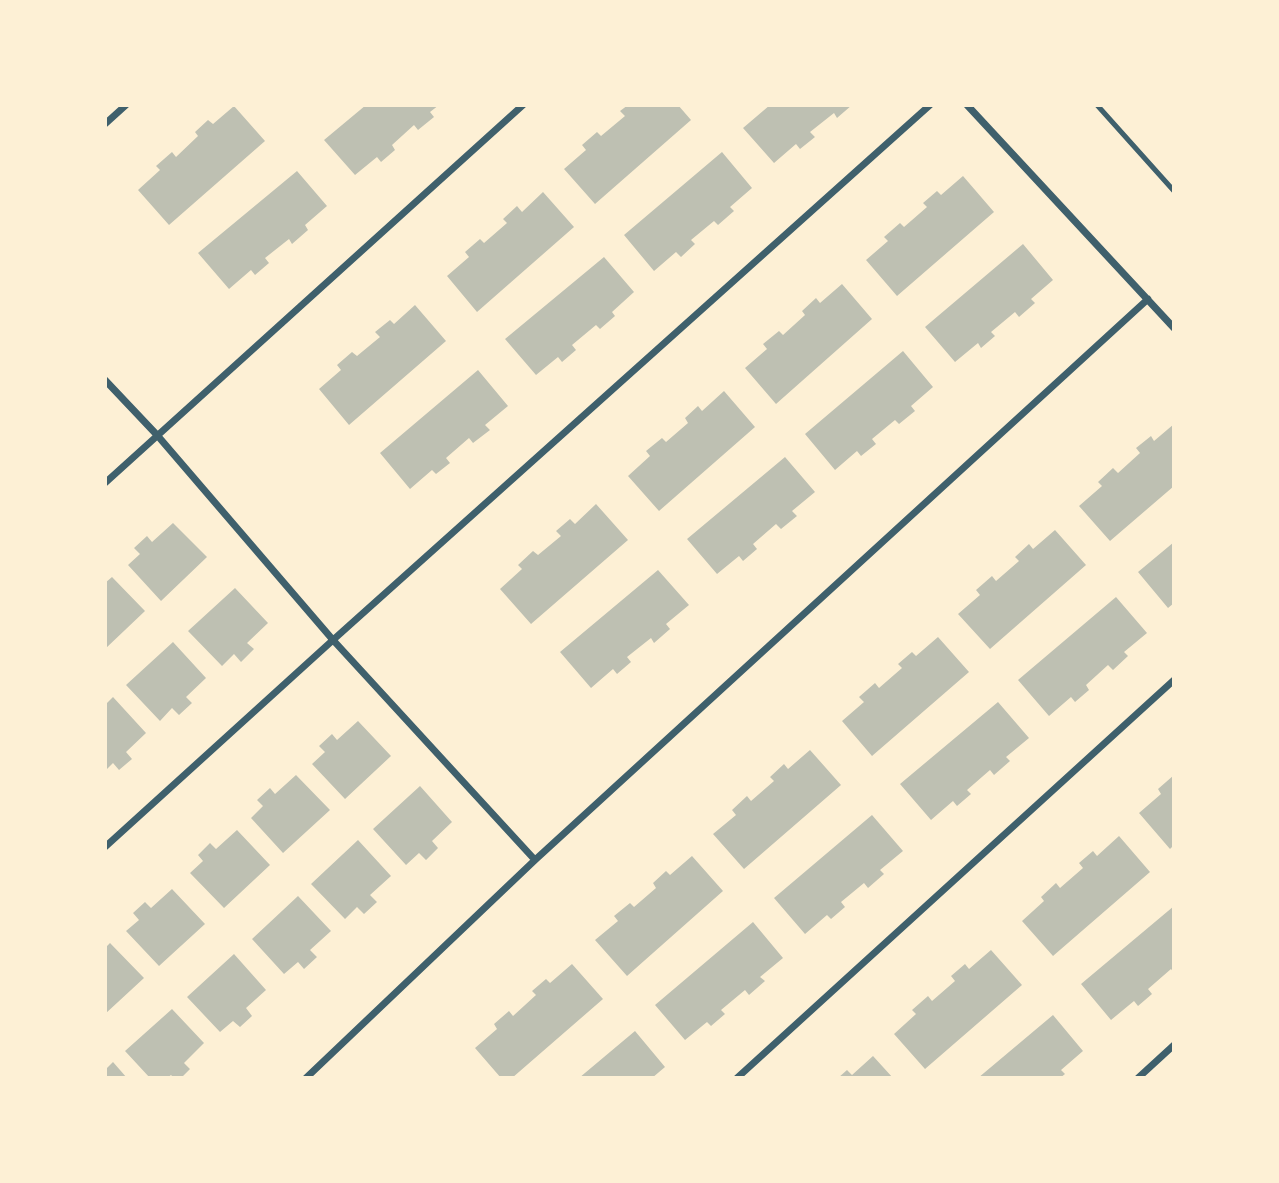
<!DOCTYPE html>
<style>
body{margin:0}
#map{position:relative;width:1279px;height:1183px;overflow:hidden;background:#fdf0d5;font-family:Raleway,sans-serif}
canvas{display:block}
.frame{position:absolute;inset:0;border:107px solid #fdf0d5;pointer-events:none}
</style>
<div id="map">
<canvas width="1279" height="1183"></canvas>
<div class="frame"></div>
</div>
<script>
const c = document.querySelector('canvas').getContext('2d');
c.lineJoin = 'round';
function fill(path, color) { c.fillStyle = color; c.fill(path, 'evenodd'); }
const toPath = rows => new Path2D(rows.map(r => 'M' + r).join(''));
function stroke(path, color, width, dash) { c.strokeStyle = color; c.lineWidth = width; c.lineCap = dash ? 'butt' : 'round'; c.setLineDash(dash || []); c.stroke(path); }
fill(toPath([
 [366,105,439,105,430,112,434,117,418,130,414,125,392,145,395,150,381,162,377,157,355,175,324,140],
 [628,105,678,105,691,120,595,204,564,169,586,150,582,145,597,132,601,136,625,116,620,111],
 [770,105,852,105,837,118,834,113,810,132,815,137,800,149,796,144,774,163,743,128],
 [234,106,265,141,169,225,138,190,160,170,156,166,172,152,176,157,198,136,195,132,208,120,213,124],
 [722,152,752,188,730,207,734,211,718,225,714,221,691,240,695,244,681,257,676,252,654,271,624,235],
 [297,171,327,206,305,225,308,230,292,244,289,239,265,258,269,263,255,275,251,270,229,289,198,253],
 [963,176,994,212,897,296,866,260,888,241,884,237,900,223,904,227,927,207,923,203,937,191,941,195],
 [543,192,574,227,477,312,447,276,469,257,465,252,480,239,484,243,507,223,503,219,517,206,522,212],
 [1023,244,1053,280,1031,299,1035,303,1019,317,1015,312,991,332,995,336,981,348,978,343,955,362,925,327],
 [604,257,634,292,612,312,615,316,600,329,596,325,572,345,576,350,562,362,558,357,536,375,505,339],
 [842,284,872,319,776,404,745,368,767,349,763,344,779,331,783,335,805,315,802,311,816,298,820,303],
 [415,305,446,341,349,425,319,389,341,370,337,365,352,352,357,356,380,337,375,332,390,320,394,324],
 [903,351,933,387,911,406,915,411,899,424,895,420,872,439,876,444,861,456,857,451,835,470,805,434],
 [478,370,508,406,485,425,490,430,473,443,469,438,446,458,450,463,436,474,432,470,410,489,380,453],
 [724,391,755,427,659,511,628,476,650,456,646,451,662,438,666,442,688,423,685,418,698,406,702,411],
 [1174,424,1174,486,1110,541,1079,506,1102,486,1098,482,1113,468,1118,473,1140,453,1136,448,1151,436,1154,441],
 [785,457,815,492,792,511,797,516,781,529,776,524,753,544,757,549,743,561,739,556,717,574,687,539],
 [596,504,628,540,531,624,500,589,522,569,518,565,533,551,538,555,561,536,556,531,570,519,575,524],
 [173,523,207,557,161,601,128,565,140,554,134,548,147,536,152,542],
 [1055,530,1086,565,990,649,958,614,980,595,976,590,992,576,996,581,1019,561,1015,557,1029,544,1033,549],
 [1174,542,1174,603,1168,608,1138,572],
 [658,570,689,605,666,624,670,629,654,643,651,638,627,657,631,662,617,674,613,669,591,688,560,652],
 [112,577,145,611,105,649,105,583],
 [235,588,268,623,247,643,254,649,241,662,234,654,222,666,188,631],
 [1116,597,1147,633,1124,652,1128,656,1113,670,1108,665,1086,685,1089,690,1075,702,1071,697,1049,716,1018,680],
 [938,637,969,672,872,756,842,721,864,702,859,697,875,683,879,688,902,668,898,664,912,652,916,656],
 [173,642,206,678,186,697,192,703,179,715,172,708,160,721,126,685],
 [113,697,146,733,126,752,132,759,119,770,113,763,105,771,105,705],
 [998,702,1029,738,1006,757,1010,761,994,775,990,770,967,790,971,794,957,806,953,801,931,820,900,784],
 [358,721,391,756,345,799,312,764,325,752,319,746,332,734,337,740],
 [810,750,841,785,744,869,713,834,736,815,732,810,747,796,751,801,774,781,770,777,784,764,788,769],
 [296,775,330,810,283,853,251,818,263,806,257,800,270,788,275,794],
 [1174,775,1174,845,1170,849,1139,813,1161,794,1158,789],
 [420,786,452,822,432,841,438,848,426,860,419,853,406,865,373,829],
 [872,815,903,851,880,870,884,874,868,888,864,883,841,902,845,907,831,919,827,915,805,934,774,898],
 [237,830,270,865,224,908,190,873,203,861,198,855,210,843,216,849],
 [1119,836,1150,872,1053,956,1022,921,1044,901,1041,897,1056,883,1060,888,1083,868,1079,863,1093,851,1097,856],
 [358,840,391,876,370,895,377,902,364,914,357,907,345,919,311,884],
 [692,856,723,891,627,976,595,940,618,921,614,916,630,903,634,907,656,888,653,883,666,871,670,875],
 [172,889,205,924,159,966,126,931,139,920,133,913,145,902,151,908],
 [298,896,331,931,310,950,317,957,304,969,298,962,284,974,252,939],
 [1174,906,1174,973,1171,969,1148,989,1152,994,1138,1006,1134,1001,1111,1020,1081,984],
 [753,922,783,958,760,977,765,981,749,995,745,990,721,1010,725,1014,711,1026,707,1022,685,1040,655,1005],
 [110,943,144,978,105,1014,105,948],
 [991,950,1022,985,925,1069,894,1034,916,1014,912,1010,928,996,932,1001,955,981,951,976,965,964,969,969],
 [234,954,266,990,246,1008,252,1016,240,1027,233,1021,220,1032,187,997],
 [572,964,603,999,512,1078,501,1078,475,1048,497,1029,494,1024,509,1011,513,1016,536,995,532,991,546,979,550,983],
 [172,1009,204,1043,184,1063,190,1069,181,1078,174,1078,171,1075,167,1078,150,1078,125,1051],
 [1053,1015,1083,1051,1061,1070,1065,1074,1060,1078,978,1078],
 [635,1031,665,1067,652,1078,579,1078],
 [873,1056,893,1078,838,1078,847,1070,852,1075],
 [113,1062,127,1078,105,1078,105,1070]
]), '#bec0b2');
stroke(toPath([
 [1097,105,1174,191]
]), '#3f606c', 5);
stroke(toPath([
 [967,105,1174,328],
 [105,124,126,105],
 [105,380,157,435,333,640,535,860],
 [105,483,523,105],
 [105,847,333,640,930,105],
 [306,1078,535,860,1148,299],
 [737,1078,1174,680],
 [1138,1078,1174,1045]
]), '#3f606c', 7);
</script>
